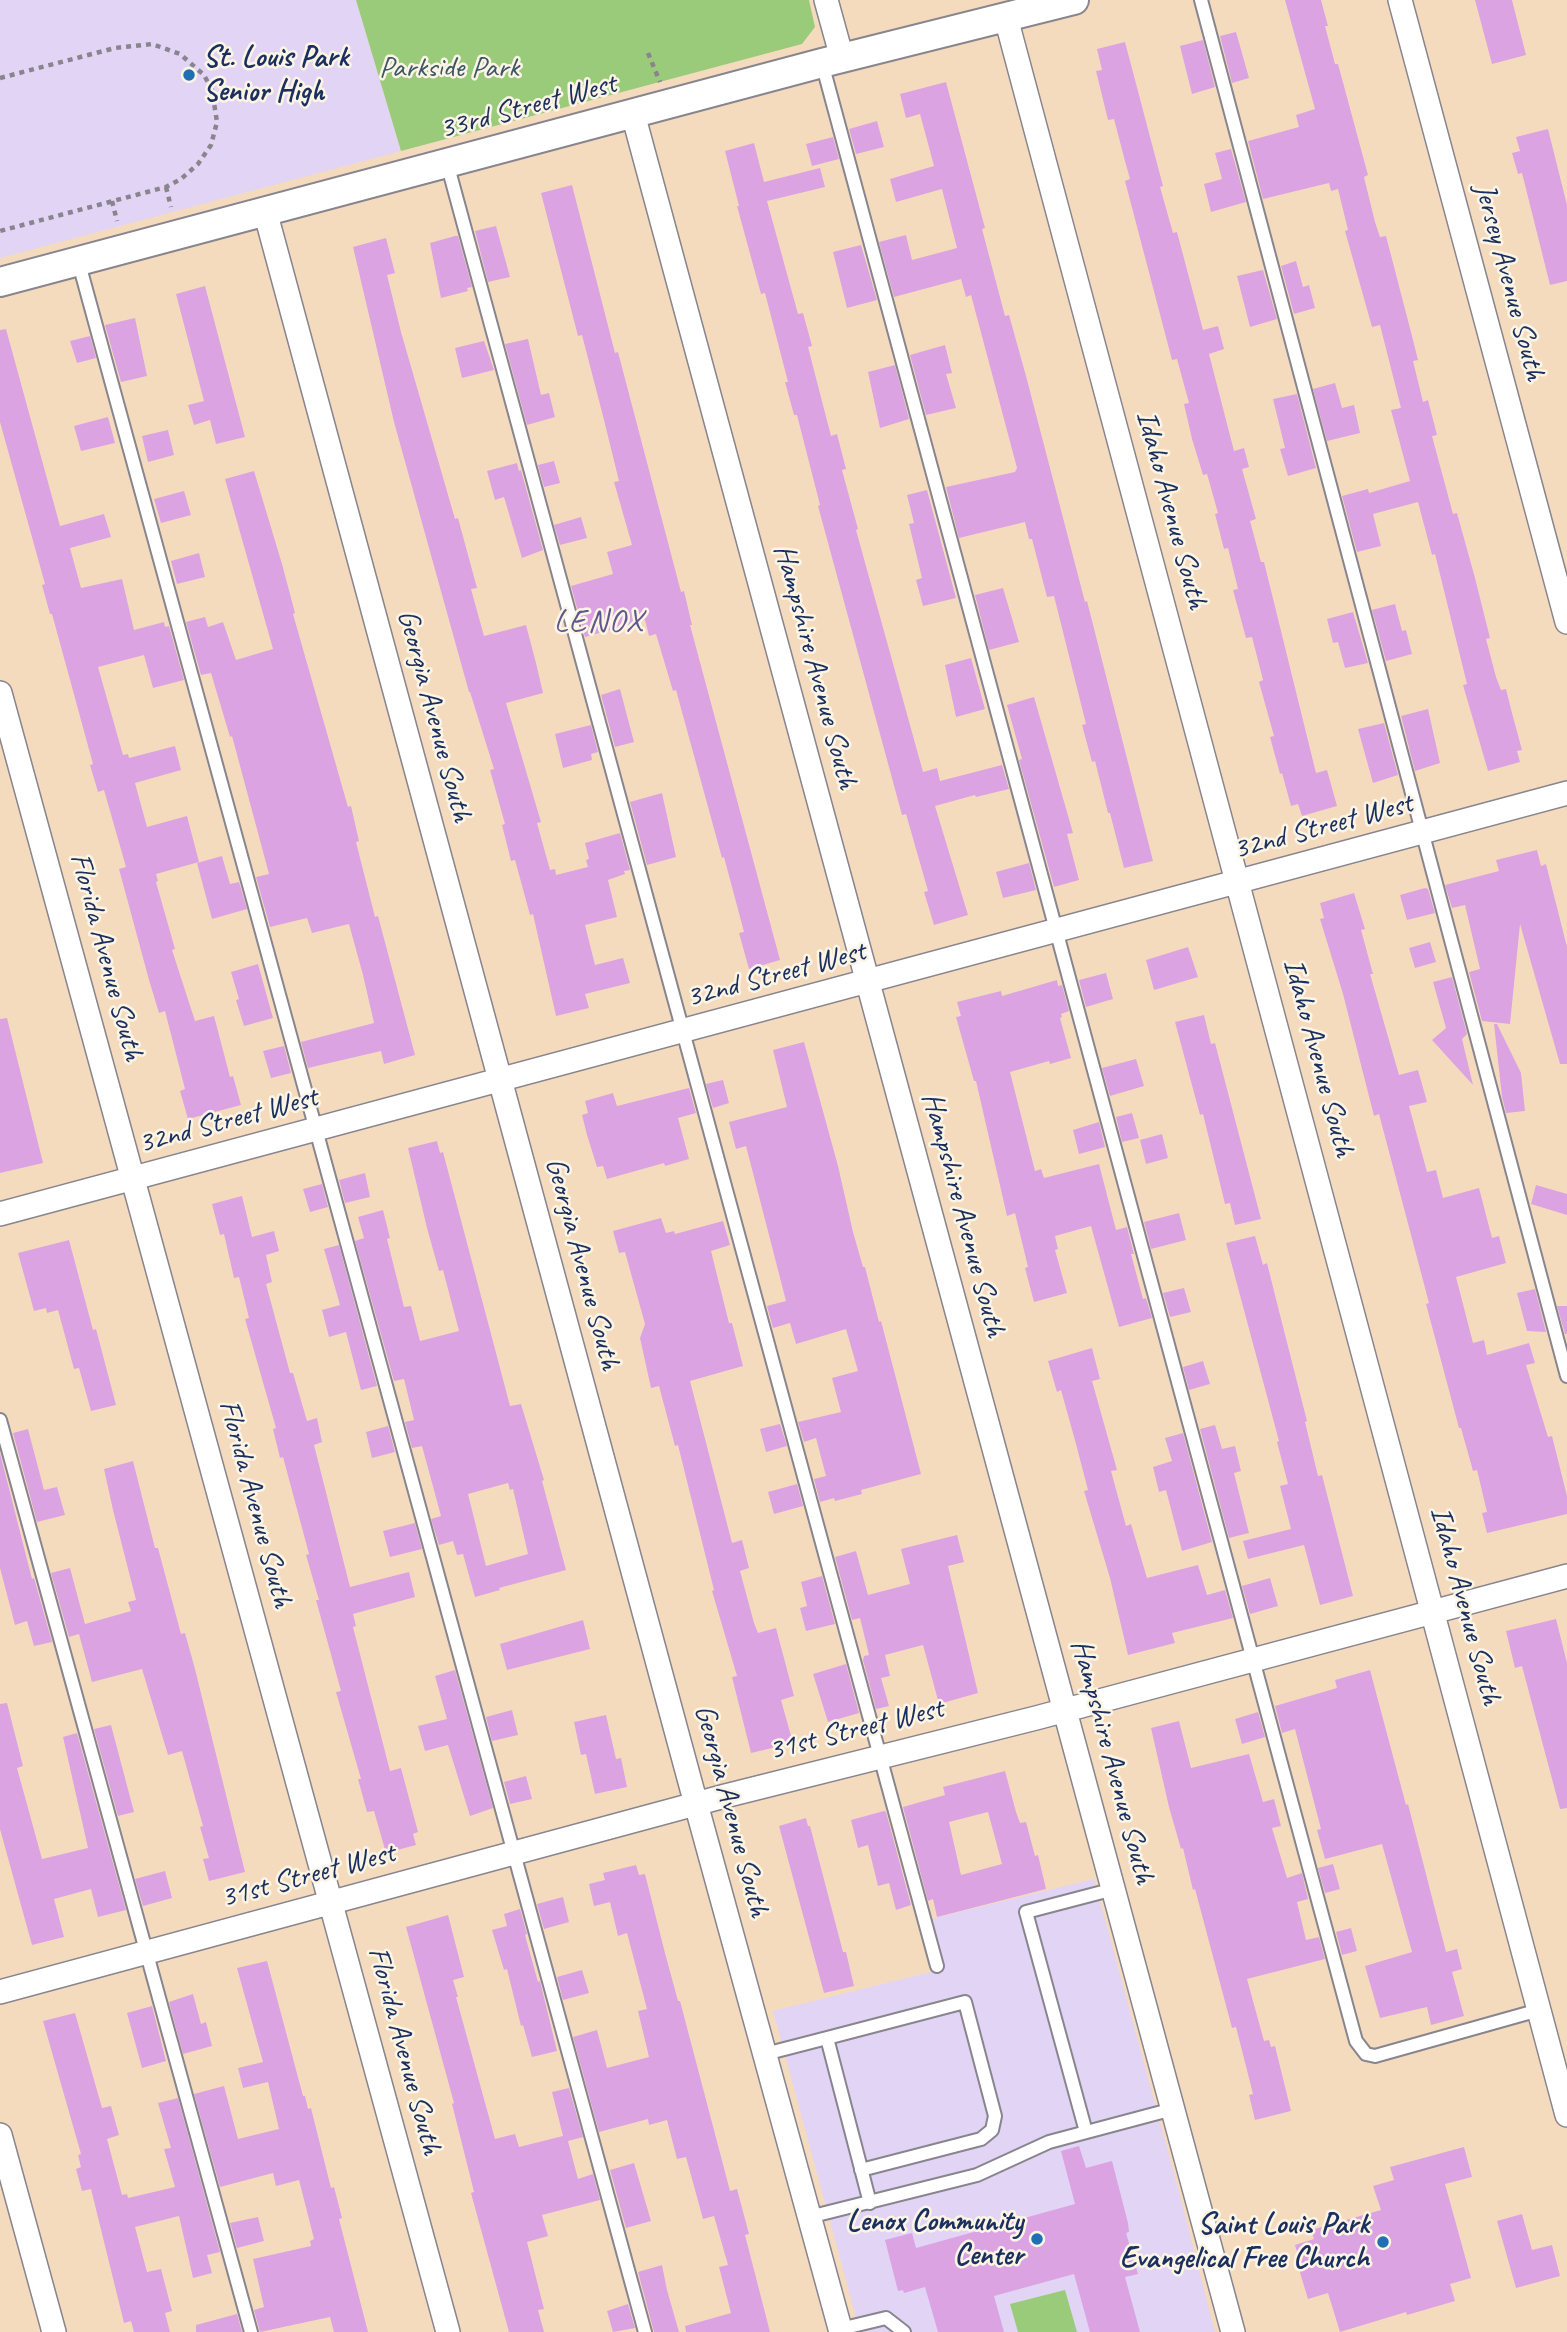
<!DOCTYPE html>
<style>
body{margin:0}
canvas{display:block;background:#f5dbbe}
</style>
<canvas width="1567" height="2332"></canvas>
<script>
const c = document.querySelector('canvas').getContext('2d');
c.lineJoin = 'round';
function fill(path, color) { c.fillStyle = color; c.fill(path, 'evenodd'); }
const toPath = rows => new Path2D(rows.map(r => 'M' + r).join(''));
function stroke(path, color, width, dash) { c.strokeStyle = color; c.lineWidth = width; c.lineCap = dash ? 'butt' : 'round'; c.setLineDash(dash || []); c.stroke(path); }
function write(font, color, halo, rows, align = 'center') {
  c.font = font + ' Caveat,sans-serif'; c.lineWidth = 5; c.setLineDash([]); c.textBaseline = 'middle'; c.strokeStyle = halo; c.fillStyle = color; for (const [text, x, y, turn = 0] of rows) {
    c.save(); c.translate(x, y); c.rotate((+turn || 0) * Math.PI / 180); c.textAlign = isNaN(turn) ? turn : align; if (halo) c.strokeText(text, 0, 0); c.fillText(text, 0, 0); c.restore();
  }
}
fill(toPath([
 [0,0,356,0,401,151,0,258],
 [1094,1879,1180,2196,1215,2332,860,2332,773,2011,943,1969,930,1919]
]), '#e1d4f4');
fill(toPath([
 [356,0,809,0,815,27,802,44,401,151],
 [1065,2290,1077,2332,1018,2332,1010,2304]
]), '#9acb7a');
fill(toPath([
 [1285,0,1321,0,1328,26,1325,26,1335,64,1338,64,1368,175,1364,177,1375,222,1380,237,1386,236,1412,336,1418,360,1413,361,1423,402,1428,400,1437,435,1432,436,1453,514,1457,513,1475,578,1490,638,1486,639,1496,677,1501,690,1506,689,1512,713,1522,750,1517,751,1520,762,1488,771,1463,685,1467,684,1435,554,1432,555,1418,502,1373,514,1381,546,1357,552,1342,496,1368,489,1369,493,1410,481,1391,410,1401,408,1380,325,1372,327,1345,231,1348,230,1338,189,1331,191,1329,183,1263,199,1248,141,1299,127,1296,115,1315,109],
 [1475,0,1512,0,1526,55,1492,64],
 [1236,32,1249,78,1232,83,1220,36],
 [1203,40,1215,87,1192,94,1180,46],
 [1125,42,1163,186,1160,187,1173,233,1177,232,1203,330,1218,326,1224,349,1209,354,1234,451,1244,448,1249,467,1242,469,1256,519,1250,521,1261,562,1264,562,1316,773,1327,770,1337,806,1302,816,1298,804,1291,806,1282,773,1280,774,1270,737,1274,736,1259,682,1263,680,1252,637,1246,638,1233,590,1238,589,1228,548,1224,549,1215,514,1218,513,1207,474,1203,475,1192,439,1184,404,1189,403,1177,359,1172,360,1125,181,1130,179,1125,161,1114,119,1108,120,1096,71,1102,70,1097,49],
 [946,82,985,228,982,229,1005,316,1009,315,1026,376,1085,602,1087,601,1153,861,1124,868,1110,813,1108,813,1095,761,1092,762,1082,725,1086,724,1054,596,1047,597,1032,539,1029,539,1025,522,959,538,946,487,1015,472,1017,468,971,295,966,297,961,279,894,297,879,242,906,235,912,260,957,248,942,189,896,202,890,179,934,166,920,114,906,118,900,94],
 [877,121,884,147,856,154,849,129],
 [1548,129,1567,205,1567,281,1550,285,1522,173,1518,174,1512,153,1520,151,1516,137],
 [833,137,839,159,812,166,806,144],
 [754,143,764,182,820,168,825,187,767,201,798,314,803,313,812,346,808,347,831,436,837,434,846,469,842,470,858,529,856,530,923,772,937,768,940,781,1002,765,1009,789,976,797,975,795,935,806,968,915,934,925,924,892,928,891,906,814,902,815,818,506,820,505,797,415,794,415,785,382,788,382,765,293,761,294,737,206,739,206,725,151],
 [1231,149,1246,202,1211,212,1204,184,1222,179,1215,153],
 [572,185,615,353,618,352,681,592,684,591,692,625,690,625,780,960,749,969,739,933,744,932,724,857,722,858,676,690,673,691,656,634,649,636,645,620,585,637,571,586,613,574,607,552,632,545,614,482,619,481,604,420,582,335,578,336,541,193],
 [496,226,510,277,488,282,475,231],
 [455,236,458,236,472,287,467,288,468,291,441,298,430,243],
 [386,238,395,273,387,275,401,332,455,519,458,518,477,588,471,589,484,636,526,625,536,663,543,693,506,703,541,822,537,823,550,870,555,869,556,875,588,867,586,860,589,859,585,843,620,833,630,870,624,871,625,874,608,880,617,917,585,925,595,965,623,958,630,983,585,994,589,1008,556,1016,533,914,530,915,515,860,511,861,502,825,505,824,490,770,494,769,470,692,469,692,394,422,353,247],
 [861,245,877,300,847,308,833,252],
 [1296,261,1303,287,1309,285,1315,308,1294,314,1281,266],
 [1263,270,1277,319,1250,327,1237,276],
 [205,286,245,437,216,444,210,420,194,425,188,405,204,401,176,294],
 [135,318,147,376,121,382,105,325],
 [6,329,60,526,104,514,111,537,70,548,81,588,122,579,134,630,164,622,165,627,169,626,184,680,153,688,144,655,98,667,123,755,128,754,129,758,175,746,181,770,135,783,147,827,187,816,199,862,156,874,158,881,156,882,175,949,172,950,195,1021,214,1016,230,1077,233,1076,241,1105,188,1119,180,1091,185,1089,165,1011,159,1013,149,980,119,869,126,867,104,790,98,792,90,765,93,764,52,614,50,614,42,585,45,584,0,422,0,330],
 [90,336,96,358,77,363,70,341],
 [528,339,541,395,549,393,555,417,527,425,505,344],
 [484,341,494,370,462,378,455,348],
 [945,345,952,373,946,374,956,408,926,415,910,355],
 [895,365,909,419,880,428,868,372],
 [1335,383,1342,408,1354,405,1360,433,1327,441,1313,389],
 [1297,394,1316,468,1288,476,1280,449,1285,448,1273,399],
 [108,417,115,443,81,451,74,426],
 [168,430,174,455,148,462,142,436],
 [554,461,560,483,544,487,538,465],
 [517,463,519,471,521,470,543,550,522,558,504,497,495,500,487,471],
 [254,471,282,564,295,613,293,614,348,807,351,806,359,841,356,842,375,917,378,916,415,1055,384,1064,381,1051,308,1068,301,1042,374,1023,363,975,349,924,312,933,307,918,270,927,256,877,269,874,232,736,230,737,211,673,201,675,186,622,205,617,208,627,223,622,236,660,273,649,225,479],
 [927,490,956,598,923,606,916,580,922,578,909,524,914,523,907,495],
 [184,491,191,515,161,523,154,499],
 [581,517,587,538,560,545,554,525],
 [199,553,205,577,177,584,171,561],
 [1003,588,1019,642,989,650,975,595],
 [1395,604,1402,631,1406,630,1412,654,1386,661,1372,610],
 [1353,612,1368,663,1345,668,1338,642,1333,643,1327,619],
 [971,658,985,709,956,717,945,665],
 [620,689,634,742,615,747,601,695],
 [1034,697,1073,833,1067,834,1079,880,1054,887,1019,760,1022,759,1007,705],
 [1428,709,1440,763,1415,771,1401,716],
 [1384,723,1398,775,1373,783,1358,729],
 [591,725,598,752,591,754,592,760,563,768,555,734],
 [662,793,676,857,647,865,630,802],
 [1537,850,1541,866,1546,864,1567,947,1567,1064,1560,1064,1520,924,1510,1024,1482,1021,1469,972,1480,969,1465,905,1452,908,1445,885,1499,871,1496,860],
 [222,856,230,884,239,882,247,909,212,919,197,863],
 [1029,863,1036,890,1003,898,996,872],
 [1425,888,1428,889,1435,913,1407,920,1400,895],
 [1354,893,1365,929,1361,930,1373,974,1370,974,1399,1075,1418,1070,1427,1102,1409,1106,1427,1172,1436,1170,1443,1198,1479,1188,1492,1238,1499,1236,1506,1263,1456,1277,1473,1343,1484,1340,1487,1355,1529,1343,1535,1363,1526,1365,1548,1437,1552,1436,1567,1496,1567,1514,1487,1533,1482,1513,1487,1512,1477,1470,1473,1471,1461,1428,1459,1428,1426,1304,1429,1303,1379,1114,1374,1116,1343,994,1320,919,1324,918,1320,903],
 [1430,942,1436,962,1415,968,1409,948],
 [1188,947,1198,977,1154,990,1146,960],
 [258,964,273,1018,244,1026,236,1000,239,999,231,972],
 [1106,973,1113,999,1086,1007,1079,980],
 [1452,977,1467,1034,1462,1039,1473,1085,1432,1040,1446,1028,1433,982],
 [1057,980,1058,986,1062,985,1069,1011,1061,1014,1062,1017,1060,1018,1071,1058,1050,1064,1049,1061,1010,1072,1035,1171,1041,1169,1044,1178,1099,1164,1116,1230,1127,1227,1134,1254,1131,1254,1143,1299,1146,1298,1152,1318,1119,1327,1091,1226,1055,1236,1058,1249,1055,1250,1067,1293,1034,1302,1025,1268,1028,1267,1015,1213,1007,1216,976,1081,974,1081,956,1017,961,1016,957,1002,1001,991,1002,996],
 [1204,1015,1211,1044,1215,1043,1261,1219,1235,1225,1230,1203,1225,1204,1203,1114,1200,1115,1175,1022],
 [7,1018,43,1163,0,1173,0,1019],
 [1494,1024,1497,1024,1521,1073,1525,1111,1506,1113,1502,1097],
 [804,1042,838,1166,853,1232,863,1267,865,1267,879,1322,881,1321,921,1474,861,1490,862,1494,835,1501,834,1498,820,1502,814,1479,826,1476,816,1438,804,1442,798,1422,841,1412,832,1378,858,1371,846,1329,796,1344,790,1323,773,1328,767,1306,786,1301,746,1146,736,1149,729,1122,787,1107,773,1050],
 [284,1046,291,1073,271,1078,263,1051],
 [1136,1059,1144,1086,1110,1096,1102,1068],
 [723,1080,729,1103,713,1108,706,1084],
 [689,1088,696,1113,678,1118,689,1159,665,1166,664,1163,607,1179,603,1166,597,1167,587,1135,582,1115,588,1113,585,1101,613,1093,617,1106],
 [1132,1113,1139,1138,1122,1142,1116,1117],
 [1099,1122,1105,1147,1079,1154,1073,1130],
 [1162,1134,1168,1158,1146,1164,1140,1140],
 [437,1141,440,1153,443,1152,510,1406,521,1404,544,1480,542,1481,566,1570,499,1588,500,1590,475,1597,463,1554,457,1555,453,1541,439,1545,431,1519,441,1516,422,1446,412,1448,405,1422,414,1420,404,1379,394,1381,355,1241,364,1238,358,1217,383,1210,390,1238,387,1239,404,1307,411,1306,420,1341,459,1331,443,1270,439,1271,427,1228,408,1148],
 [508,1483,510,1490,513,1489,528,1554,486,1566,468,1494],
 [365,1173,370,1197,345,1203,339,1180],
 [322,1184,328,1207,310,1212,303,1189],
 [1536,1185,1567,1194,1567,1215,1531,1204],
 [242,1196,252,1237,274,1231,279,1251,266,1255,272,1282,266,1284,290,1373,293,1373,307,1421,317,1418,322,1442,314,1445,350,1587,409,1572,415,1597,353,1614,356,1626,353,1627,390,1771,401,1768,418,1832,413,1834,416,1845,386,1853,374,1811,367,1812,358,1779,361,1779,336,1692,341,1691,316,1600,319,1600,306,1555,309,1554,283,1457,280,1458,273,1429,276,1428,245,1319,249,1318,239,1277,234,1278,224,1234,220,1235,212,1204],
 [1179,1213,1186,1240,1151,1249,1144,1222],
 [661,1218,666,1233,674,1231,675,1234,723,1221,730,1245,711,1251,729,1323,732,1323,743,1366,690,1381,732,1543,742,1540,749,1568,740,1571,754,1623,758,1633,776,1628,794,1696,781,1700,793,1743,751,1753,732,1677,737,1676,712,1591,714,1590,678,1445,675,1446,659,1386,651,1388,640,1338,645,1324,625,1252,619,1253,613,1231],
 [1255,1236,1263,1265,1267,1263,1279,1311,1307,1421,1305,1422,1318,1476,1322,1475,1353,1596,1320,1605,1304,1545,1248,1559,1243,1541,1291,1529,1280,1486,1288,1484,1277,1442,1279,1441,1226,1243],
 [69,1240,93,1330,96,1329,116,1405,91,1411,79,1368,74,1369,58,1310,47,1313,46,1308,34,1311,18,1253],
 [339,1245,377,1386,361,1390,346,1332,329,1337,322,1310,340,1305,324,1249],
 [1184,1288,1191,1312,1170,1317,1163,1293],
 [1535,1289,1546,1332,1527,1331,1517,1293],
 [1557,1306,1567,1306,1567,1334,1565,1334],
 [1092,1348,1100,1379,1092,1381,1117,1470,1111,1471,1126,1526,1131,1524,1147,1578,1198,1565,1207,1595,1225,1590,1233,1618,1172,1633,1175,1643,1128,1655,1110,1578,1084,1491,1088,1490,1076,1444,1061,1390,1057,1392,1048,1361],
 [1203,1361,1210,1384,1189,1390,1183,1367],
 [780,1424,787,1446,766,1452,760,1429],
 [1215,1425,1222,1449,1235,1446,1241,1471,1234,1473,1249,1533,1229,1538,1200,1429],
 [388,1426,395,1452,372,1458,366,1432],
 [28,1429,44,1490,57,1487,65,1515,37,1522,13,1433],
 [1183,1433,1212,1542,1182,1551,1166,1490,1159,1492,1153,1467,1172,1461,1165,1438],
 [0,1453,32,1579,34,1578,52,1642,34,1646,27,1621,15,1625,0,1568],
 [133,1461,155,1548,158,1548,181,1634,185,1633,195,1669,245,1872,209,1881,203,1859,209,1858,200,1827,203,1826,182,1751,168,1755,142,1669,92,1682,79,1634,69,1637,51,1573,70,1568,85,1624,131,1611,128,1602,136,1600,113,1510,104,1469],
 [797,1484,803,1506,774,1514,768,1492],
 [415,1523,422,1549,390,1557,383,1531],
 [957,1535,964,1562,948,1566,978,1693,939,1704,923,1645,885,1655,890,1676,881,1678,889,1706,876,1709,863,1660,864,1656,869,1655,860,1618,852,1620,835,1557,856,1551,868,1595,910,1584,901,1549],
 [822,1576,835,1624,806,1631,800,1608,807,1606,801,1582],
 [1270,1578,1278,1606,1250,1614,1242,1586],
 [1556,1619,1567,1663,1567,1808,1560,1809,1522,1666,1515,1668,1506,1631],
 [583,1620,590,1649,507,1670,500,1644],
 [846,1664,859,1713,828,1722,813,1674],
 [455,1670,493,1808,470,1816,448,1745,425,1751,418,1726,447,1719,435,1676],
 [1370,1670,1406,1805,1408,1804,1446,1952,1457,1949,1462,1969,1452,1972,1464,2016,1431,2025,1427,2007,1380,2018,1365,1966,1412,1952,1382,1844,1325,1859,1317,1830,1321,1829,1295,1729,1282,1733,1275,1706,1337,1688,1335,1680],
 [7,1703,23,1766,17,1768,42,1859,88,1848,63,1737,77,1733,126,1910,98,1917,91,1889,54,1899,64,1937,32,1945,0,1829,0,1704],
 [512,1710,518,1735,492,1741,486,1717],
 [1258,1712,1265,1737,1242,1744,1235,1719],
 [606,1715,616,1759,621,1758,627,1787,595,1794,586,1754,581,1755,574,1722],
 [1179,1721,1191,1768,1249,1754,1263,1802,1274,1799,1281,1826,1272,1828,1287,1878,1302,1873,1308,1899,1297,1902,1306,1940,1319,1937,1325,1959,1247,1979,1264,2041,1269,2040,1271,2047,1275,2046,1291,2111,1255,2120,1249,2095,1253,2094,1236,2027,1232,2028,1195,1889,1193,1890,1183,1848,1181,1849,1169,1807,1151,1728],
 [111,1725,134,1812,118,1816,94,1729],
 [1005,1771,1016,1812,1020,1823,1026,1822,1035,1856,1038,1855,1046,1889,937,1917,933,1899,928,1901,903,1807,945,1795,943,1787],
 [988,1812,1002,1864,961,1875,949,1822],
 [526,1776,532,1799,510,1804,504,1782],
 [884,1811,886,1812,911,1905,896,1910,889,1883,878,1886,868,1845,858,1848,851,1820],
 [806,1818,808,1826,810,1826,843,1952,846,1952,854,1986,824,1993,779,1826],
 [1333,1864,1340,1889,1325,1893,1318,1868],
 [636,1865,639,1875,645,1874,665,1953,678,2001,680,2001,730,2191,737,2189,749,2234,745,2235,770,2332,686,2332,685,2326,731,2313,719,2267,728,2265,714,2216,703,2219,686,2157,677,2159,667,2120,649,2125,648,2119,599,2132,573,2037,597,2030,607,2068,649,2057,638,2011,647,2009,627,1933,618,1936,610,1902,594,1906,589,1884,605,1880,603,1873],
 [165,1871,172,1898,143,1906,135,1879],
 [563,1897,569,1922,544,1929,537,1904],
 [520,1909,527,1934,525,1935,538,1982,540,1981,557,2051,532,2057,523,2025,521,2026,507,1969,504,1970,492,1930,507,1926,504,1914],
 [448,1915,464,1977,453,1980,458,1997,456,1997,495,2139,515,2134,519,2147,563,2136,552,2092,569,2088,583,2137,568,2141,578,2179,593,2174,600,2200,542,2215,548,2236,527,2242,544,2309,538,2310,544,2332,509,2332,471,2193,474,2192,452,2104,454,2103,406,1927],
 [1351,1928,1357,1951,1342,1955,1336,1932],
 [267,1961,303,2096,305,2096,308,2109,311,2108,331,2188,334,2187,342,2218,339,2219,368,2332,334,2332,330,2317,260,2332,254,2310,264,2307,253,2259,311,2246,310,2241,314,2239,299,2180,276,2186,273,2173,220,2187,194,2094,224,2086,238,2139,279,2129,268,2082,243,2088,238,2068,263,2062,237,1968],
 [582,1970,589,1993,563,2000,557,1977],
 [193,1994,201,2024,206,2022,212,2046,183,2054,169,2002],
 [152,2006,166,2061,142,2068,127,2013],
 [75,2013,102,2108,111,2106,119,2135,107,2139,122,2195,127,2194,128,2198,175,2187,164,2149,171,2148,158,2103,178,2098,220,2252,207,2255,212,2273,193,2278,179,2216,135,2227,147,2272,161,2269,172,2311,165,2313,170,2332,134,2332,131,2321,124,2323,91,2189,82,2191,76,2169,81,2167,78,2155,81,2154,43,2021],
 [1079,2146,1086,2168,1112,2161,1128,2223,1129,2232,1126,2233,1138,2274,1125,2277,1140,2332,1090,2332,1074,2274,994,2296,1004,2332,938,2332,925,2287,904,2293,903,2290,898,2291,885,2240,912,2233,916,2248,1075,2204,1061,2151],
 [1464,2147,1472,2177,1445,2184,1471,2278,1450,2284,1455,2301,1407,2315,1406,2312,1340,2332,1328,2293,1308,2299,1295,2256,1298,2255,1295,2245,1314,2239,1311,2230,1381,2210,1373,2186,1394,2180,1390,2167],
 [634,2163,651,2221,626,2228,610,2170],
 [1522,2214,1532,2250,1552,2245,1560,2276,1516,2288,1497,2221],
 [258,2217,264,2241,237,2248,230,2223],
 [662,2265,667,2290,679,2332,654,2332,638,2272],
 [628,2304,635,2328,613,2332,607,2311],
 [237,2314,242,2332,196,2332,196,2325]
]), '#dca3e2');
const service = toPath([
 [1201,0,1567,1376],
 [822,63,1356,2041,1366,2054,1375,2056,1539,2010],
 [447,163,937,1966],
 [78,260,645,2332],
 [0,1420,251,2332],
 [827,2038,965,2002,995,2116,992,2130,981,2139,861,2170],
 [765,2054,827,2038,870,2203],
 [1086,2132,1026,1912,1114,1889],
 [809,2217,977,2175,1049,2142,1173,2109],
 [840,2329,886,2318,904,2332]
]);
const minor = toPath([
 [826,0,842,58],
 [1400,0,1567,622],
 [1006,18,1567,2115],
 [633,114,1233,2332],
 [265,211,696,1804,841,2332],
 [0,693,448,2332],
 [0,1214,1567,793],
 [0,1992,725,1796,1036,1718,1567,1576],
 [0,2135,54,2332]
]);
const tertiary = toPath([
 [0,282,822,63,1074,0]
]);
stroke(service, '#88858e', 16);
stroke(minor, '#88858e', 26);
stroke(tertiary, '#88858e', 32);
stroke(toPath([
 [648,53,660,82],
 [0,78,115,48,152,44,180,54,204,75,212,90,217,122,211,145,198,164,181,179,166,187,0,231],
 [166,187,171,207],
 [112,201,117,221]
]), '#88858e', 4.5, [5, 5]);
stroke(service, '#fff', 12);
stroke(minor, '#fff', 23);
stroke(tertiary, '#fff', 28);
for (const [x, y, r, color] of [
 [189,75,7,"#1f6fb2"],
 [1037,2239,7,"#1f6fb2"],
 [1383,2242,7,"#1f6fb2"]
]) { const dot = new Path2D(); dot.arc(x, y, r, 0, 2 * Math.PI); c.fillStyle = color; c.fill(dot); stroke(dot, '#fcf5e5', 2.5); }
write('bold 30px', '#1b2f5e', '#fcf5e5', [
 ["St. Louis Park",203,58,"left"],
 ["Senior High",203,92,"left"],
 ["Lenox Community",1023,2222],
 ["Center",1023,2256],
 ["Saint Louis Park",1369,2225],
 ["Evangelical Free Church",1369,2259]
], 'right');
write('30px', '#3b5665', '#fcf5e5', [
 ["Parkside Park",449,68]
]);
write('30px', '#1b2f5e', '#fcf5e5', [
 ["33rd Street West",528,107,-15],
 ["Jersey Avenue South",1509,282,75],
 ["Idaho Avenue South",1171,510,75],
 ["Hampshire Avenue South",815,667,75],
 ["Georgia Avenue South",434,716,75],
 ["32nd Street West",1323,827,-15],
 ["Florida Avenue South",106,957,75],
 ["32nd Street West",776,975,-15],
 ["Idaho Avenue South",1318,1058,75],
 ["32nd Street West",228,1121,-15],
 ["Hampshire Avenue South",963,1215,75],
 ["Georgia Avenue South",582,1264,75],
 ["Florida Avenue South",255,1504,75],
 ["Idaho Avenue South",1465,1606,75],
 ["31st Street West",856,1730,-14],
 ["Hampshire Avenue South",1112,1762,75],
 ["Georgia Avenue South",731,1811,75],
 ["31st Street West",308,1876,-15],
 ["Florida Avenue South",404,2051,75]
]);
c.letterSpacing = '2px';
write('32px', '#5f588c', '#fcf5e5', [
 ["LENOX",599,623]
]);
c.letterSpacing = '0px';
</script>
